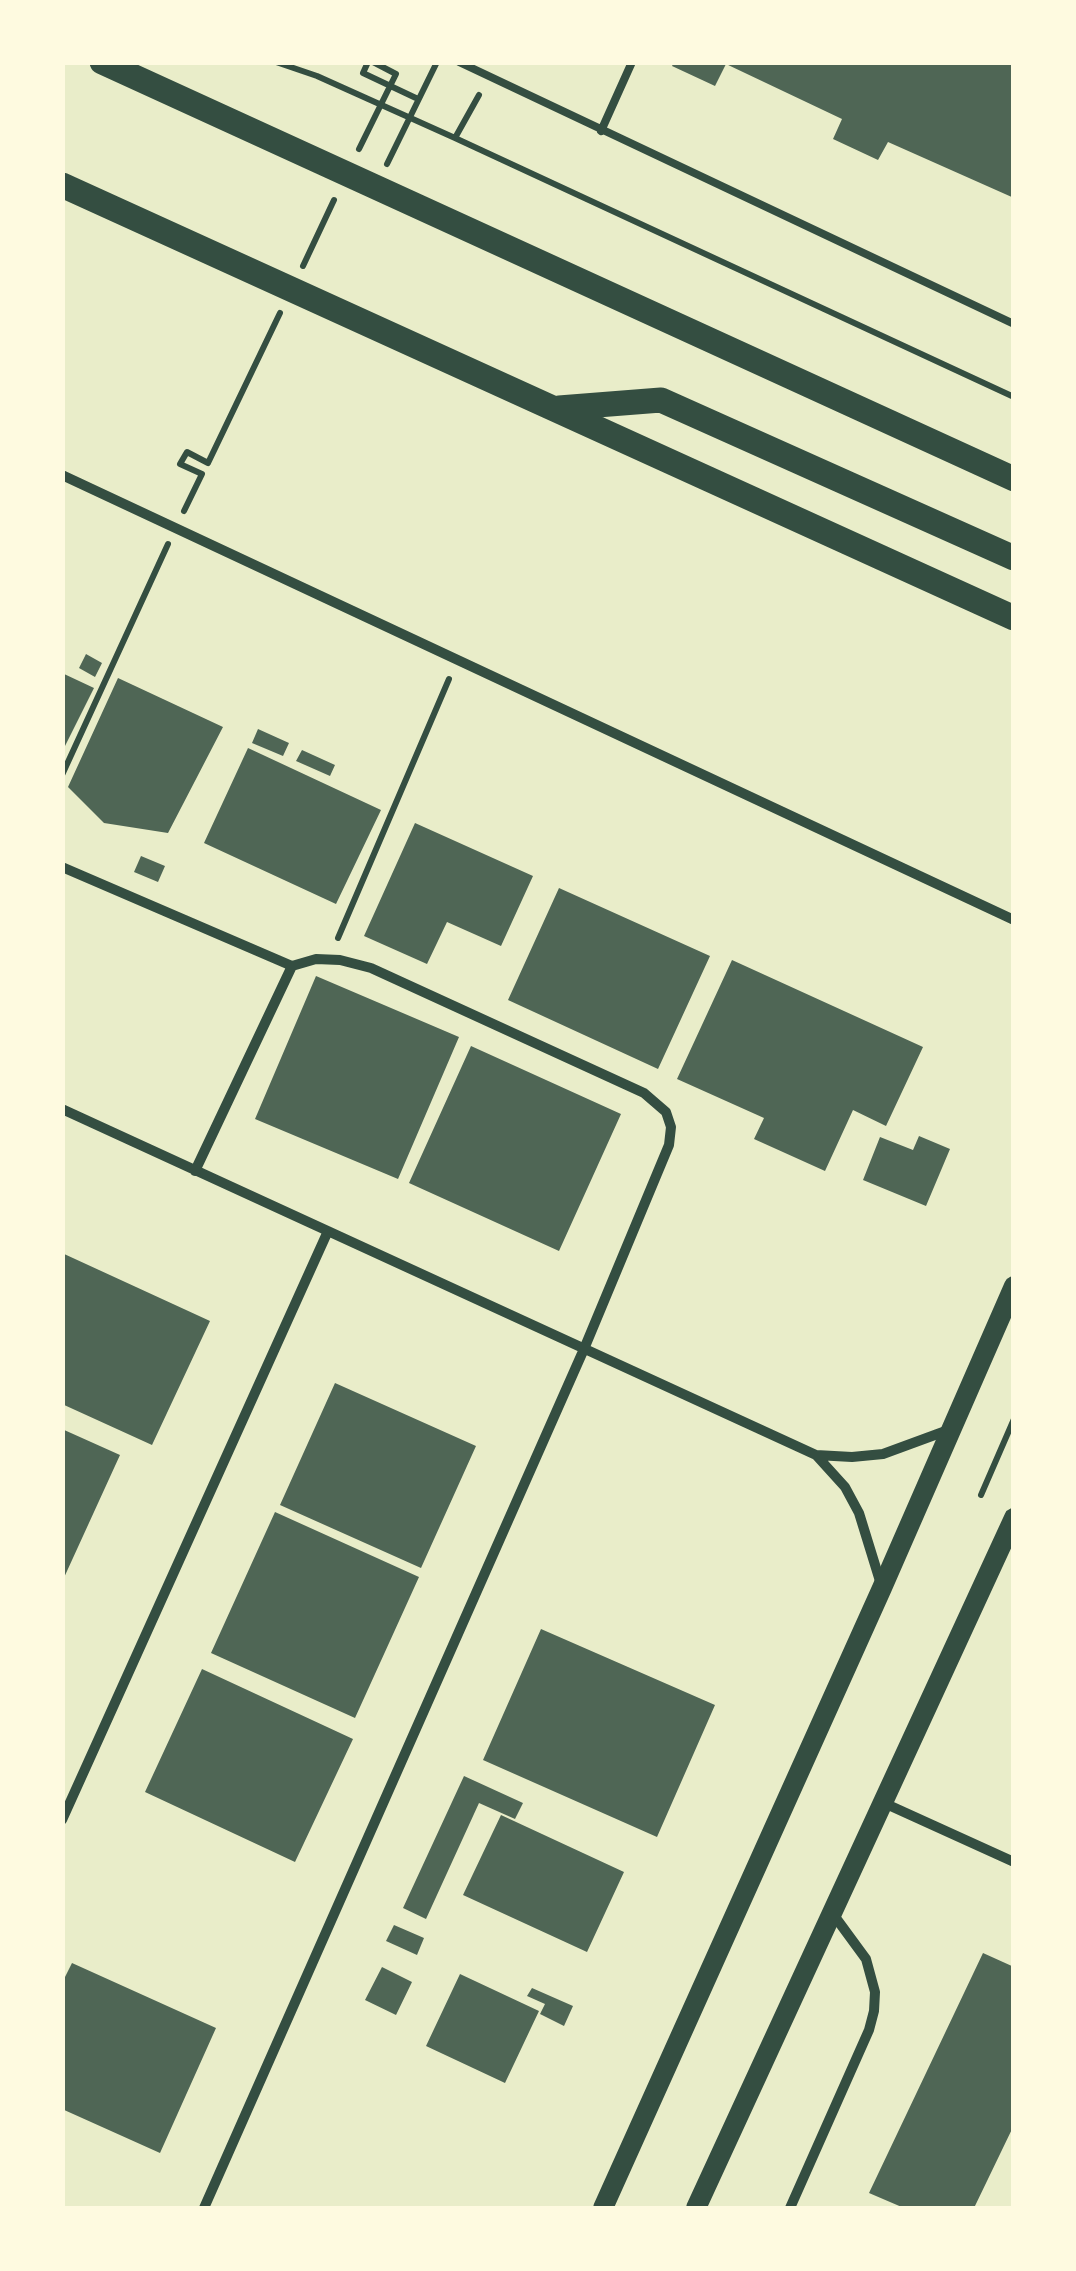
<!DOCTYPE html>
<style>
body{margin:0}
#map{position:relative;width:1076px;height:2271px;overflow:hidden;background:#e9edc9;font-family:"Asap Condensed",sans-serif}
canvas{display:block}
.frame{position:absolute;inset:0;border:65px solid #fefae0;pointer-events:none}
</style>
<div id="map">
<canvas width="1076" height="2271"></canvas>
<div class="frame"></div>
</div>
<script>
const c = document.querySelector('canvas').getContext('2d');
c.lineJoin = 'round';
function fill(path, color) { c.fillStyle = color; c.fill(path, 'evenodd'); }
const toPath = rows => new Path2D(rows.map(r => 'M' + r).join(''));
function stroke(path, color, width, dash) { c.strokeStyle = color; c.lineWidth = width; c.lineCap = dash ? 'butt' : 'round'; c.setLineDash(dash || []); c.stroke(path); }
fill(toPath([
 [674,62,1014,62,1014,198,888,142,878,160,833,139,842,119,726,64,715,86,672,66],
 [86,654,102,663,95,677,79,668],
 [62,673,94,688,62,752],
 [118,678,223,727,168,833,104,823,68,787],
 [258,729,289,743,283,756,252,743],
 [248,748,381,810,336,904,204,843],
 [302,750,335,765,330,776,296,761],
 [415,823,533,876,501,946,447,922,427,964,364,936],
 [141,856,165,866,158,882,134,872],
 [559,888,710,956,658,1069,508,1000],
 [732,960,923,1047,886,1126,853,1110,825,1171,754,1139,764,1118,677,1079],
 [316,976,459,1037,398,1179,255,1119],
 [471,1046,621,1114,559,1251,409,1183],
 [919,1136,950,1149,926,1206,863,1180,880,1137,913,1150],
 [62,1253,210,1321,152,1445,62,1404],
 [335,1383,476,1446,421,1568,280,1505],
 [62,1429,120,1455,62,1582],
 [275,1512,419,1577,355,1718,211,1653],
 [541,1629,715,1705,657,1837,483,1760],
 [202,1669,353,1739,295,1862,145,1792],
 [464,1776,523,1803,515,1819,479,1803,426,1919,403,1908],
 [501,1815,624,1872,587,1952,463,1895],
 [394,1925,424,1938,417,1955,386,1941],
 [983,1953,1014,1967,1014,2125,974,2208,904,2208,869,2193],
 [72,1963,216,2028,160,2153,62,2109,62,1983],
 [382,1967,412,1982,396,2015,365,2000],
 [460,1974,539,2011,505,2083,426,2046],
 [532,1988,573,2006,564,2026,540,2014,545,2004,527,1996]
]), '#4f6655');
stroke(toPath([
 [276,62,317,76,455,138],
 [368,62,363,73,418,99],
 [479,95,455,138,1014,397],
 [359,149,396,74,373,62],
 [387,164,437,62],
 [303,266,334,200],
 [184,511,202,474,180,464,187,452,208,463,280,313],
 [62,775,168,544],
 [338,938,449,679],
 [981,1495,1014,1419]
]), '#344e41', 6);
stroke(toPath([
 [459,62,1014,324],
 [601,131,632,62]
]), '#344e41', 8);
stroke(toPath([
 [62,475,1014,920],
 [62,867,292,966],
 [62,1109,816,1455,852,1457,883,1454,951,1429],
 [195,1171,292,966,316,959,340,960,371,968,644,1093,666,1112,671,1127,669,1145,584,1349,204,2208],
 [816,1455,845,1487,859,1513,880,1581],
 [884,1803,1014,1862],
 [62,1820,328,1231],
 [790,2208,869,2030,874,2011,875,1992,866,1959,833,1914]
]), '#344e41', 10);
stroke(toPath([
 [603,2208,882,1588,1014,1286],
 [696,2208,1014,1518]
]), '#344e41', 20);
stroke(toPath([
 [102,62,1014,479],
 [62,185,1014,618],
 [559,408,661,400,1014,558]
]), '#344e41', 25);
</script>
